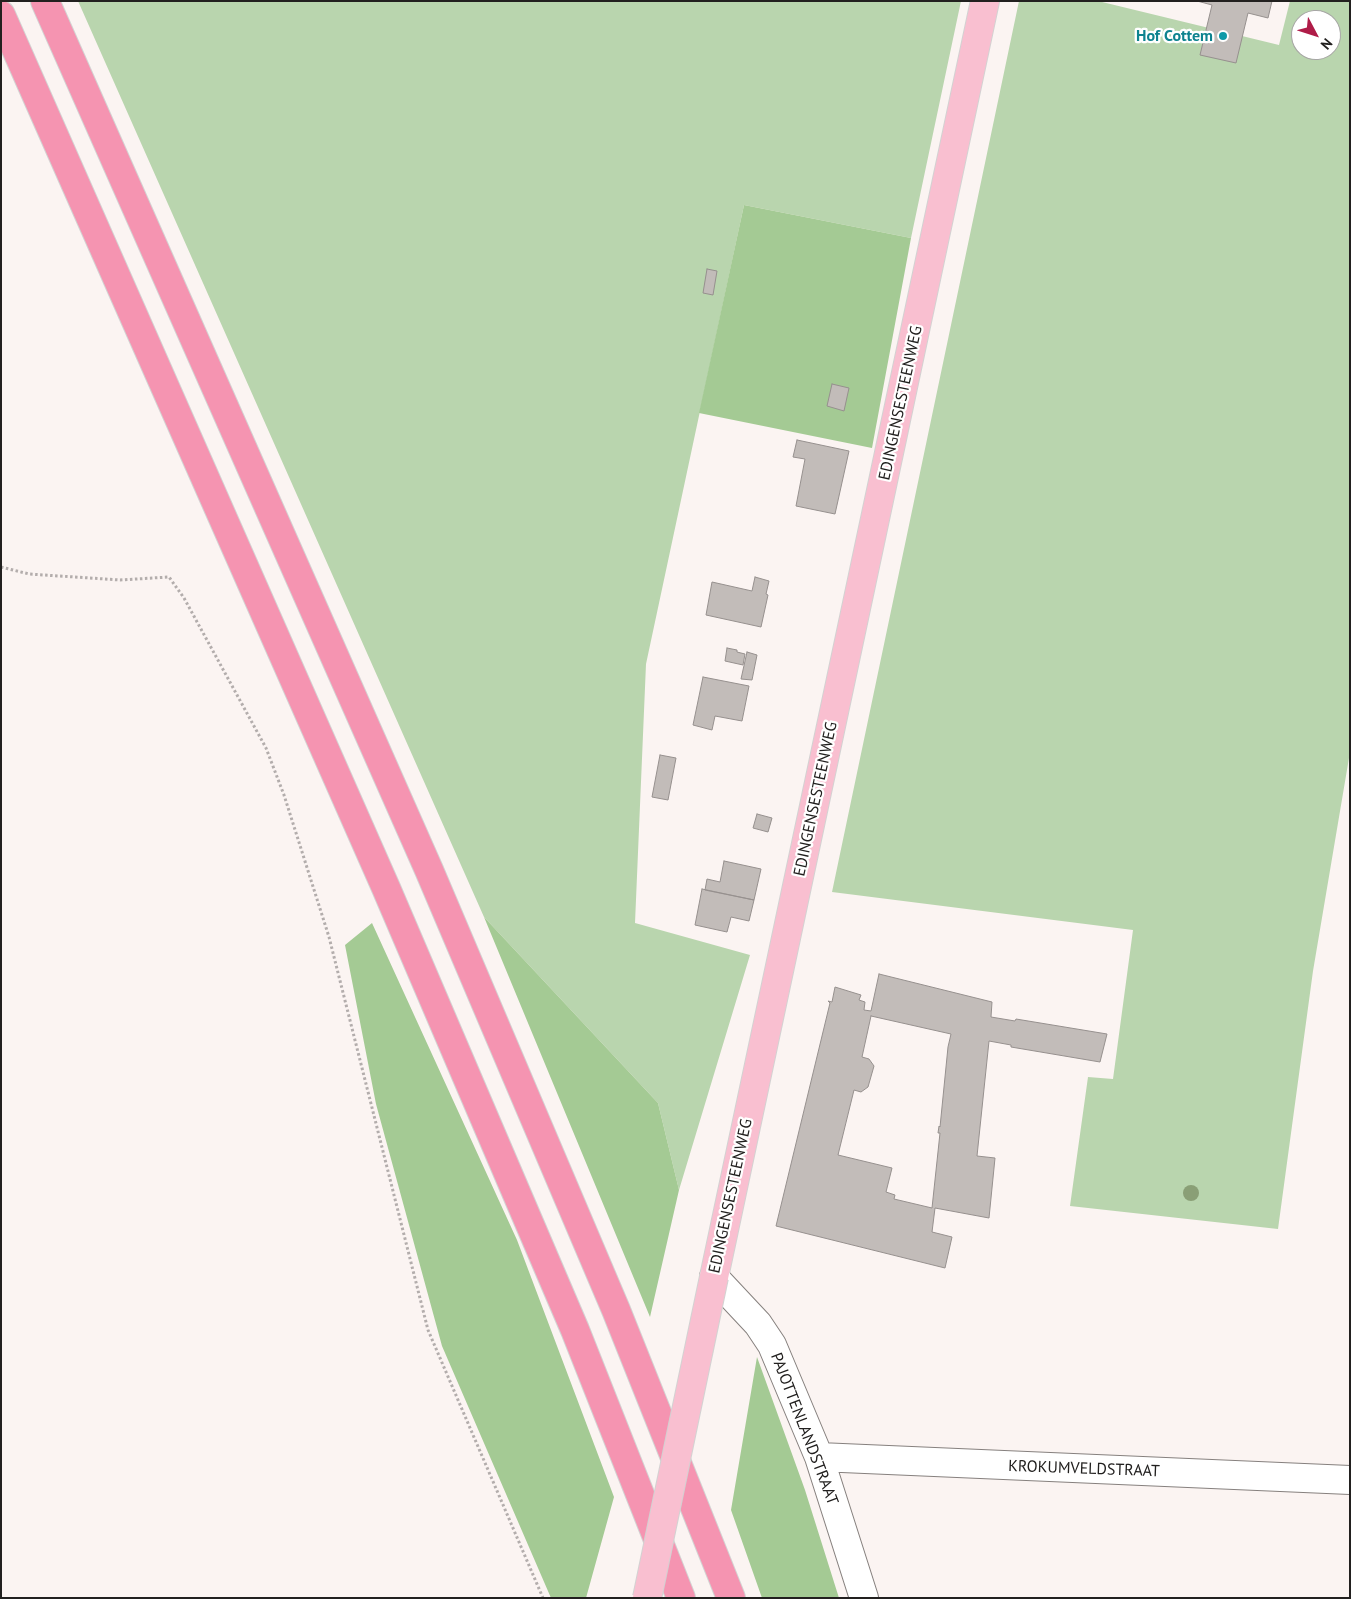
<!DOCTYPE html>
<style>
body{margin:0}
#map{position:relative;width:1351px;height:1599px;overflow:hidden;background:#fbf4f2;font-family:"PT Sans",sans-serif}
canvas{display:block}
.frame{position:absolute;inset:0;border:2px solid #22201f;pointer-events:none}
.north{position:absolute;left:1291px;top:10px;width:50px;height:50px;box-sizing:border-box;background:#fff;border:1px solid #a7a6a5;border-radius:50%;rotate:130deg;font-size:14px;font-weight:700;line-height:20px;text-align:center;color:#22201f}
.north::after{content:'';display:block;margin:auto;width:18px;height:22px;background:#af1c48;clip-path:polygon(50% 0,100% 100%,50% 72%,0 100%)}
</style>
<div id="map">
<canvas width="1351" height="1599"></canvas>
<div class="frame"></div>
<div class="north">N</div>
</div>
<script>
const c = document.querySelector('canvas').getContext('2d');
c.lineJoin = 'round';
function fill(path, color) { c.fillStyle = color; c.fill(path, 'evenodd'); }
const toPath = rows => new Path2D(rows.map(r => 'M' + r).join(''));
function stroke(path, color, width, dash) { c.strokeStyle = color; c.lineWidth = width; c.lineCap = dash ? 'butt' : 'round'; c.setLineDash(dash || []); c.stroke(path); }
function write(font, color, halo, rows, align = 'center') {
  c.font = font + ' "PT Sans",sans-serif'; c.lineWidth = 4.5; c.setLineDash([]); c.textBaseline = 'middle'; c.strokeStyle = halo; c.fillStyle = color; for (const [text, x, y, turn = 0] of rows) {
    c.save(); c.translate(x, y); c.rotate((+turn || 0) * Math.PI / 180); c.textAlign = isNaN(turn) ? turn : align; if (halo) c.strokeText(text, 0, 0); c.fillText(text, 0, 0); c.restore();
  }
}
fill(toPath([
 [78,1,961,1,911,238,744,205,646,664,635,923,750,955,679,1190,658,1103,484,917],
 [1019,1,1098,1,1279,45,1290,1,1350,1,1350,752,1313,971,1278,1229,1070,1206,1088,1077,1113,1079,1133,930,832,892],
 [1301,20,1331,20,1331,50,1301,50]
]), '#b9d5ae');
fill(toPath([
 [744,205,911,238,872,448,699,413],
 [484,917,658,1103,679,1190,650,1317],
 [372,923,517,1240,614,1497,586,1598,551,1598,442,1346,376,1104,345,945],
 [757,1357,805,1490,839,1598,762,1598,731,1510]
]), '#a4ca94');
const building = toPath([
 [1197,1,1272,1,1268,18,1248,13,1236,63,1200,55,1212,5,1197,1],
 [707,269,717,271,713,295,703,293,707,269],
 [832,384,849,388,844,411,827,406,832,384],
 [797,440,849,451,835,514,796,506,805,459,793,457,797,440],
 [755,577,769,581,766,594,768,595,761,627,706,615,712,582,752,591,755,577],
 [727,648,737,650,737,652,745,654,743,665,725,661,727,648],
 [747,652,757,655,752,680,741,679,747,652],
 [703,677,749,686,742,721,715,716,712,730,693,725,703,677],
 [660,755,676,758,668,800,652,797,660,755],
 [757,814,772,818,768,832,753,828,757,814],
 [724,861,761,869,754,900,705,890,707,879,720,882,724,861],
 [702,889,754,900,749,921,731,917,727,932,695,925,702,889],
 [879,974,992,1002,991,1017,1015,1021,1016,1019,1107,1034,1100,1062,1011,1047,1011,1045,989,1041,977,1156,995,1158,989,1218,935,1208,932,1232,952,1237,945,1268,776,1226,830,1003,828,1001,832,1002,835,987,861,995,859,1000,865,1002,864,1010,871,1011,879,974],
 [871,1016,951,1034,948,1047,940,1127,939,1126,938,1133,940,1133,932,1208,894,1199,895,1195,886,1192,892,1168,838,1155,854,1090,861,1092,868,1087,874,1066,869,1059,862,1057,871,1016]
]);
fill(building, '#c2bcb9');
stroke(building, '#96908e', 1);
const minor = toPath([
 [714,1277,758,1324,772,1345,819,1457,864,1598],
 [819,1457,1350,1480]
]);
const primary = toPath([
 [714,1277,985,1]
]);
const motorway = toPath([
 [45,1,429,870,616,1310,731,1598],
 [1,15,386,888,575,1330,681,1598]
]);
stroke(minor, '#86807e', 30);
stroke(primary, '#d3d2d2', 30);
stroke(motorway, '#d3d2d2', 30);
stroke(toPath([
 [1,567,29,574,120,580,169,577,184,598,266,748,284,795,329,937,428,1330,543,1598]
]), '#b3adac', 3, [2.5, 2.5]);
stroke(minor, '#fff', 28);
stroke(primary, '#f9bfd0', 28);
stroke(motorway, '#f594b1', 28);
const primaryBridge = toPath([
 [647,1598,714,1277]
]);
stroke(primaryBridge, '#d3d2d2', 30, []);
stroke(primaryBridge, '#f9bfd0', 28);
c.fillStyle = '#8a9f76';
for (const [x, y] of [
 [1191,1193]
]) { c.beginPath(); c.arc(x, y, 8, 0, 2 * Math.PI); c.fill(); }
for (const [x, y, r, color] of [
 [1223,36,5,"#0f9aa8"]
]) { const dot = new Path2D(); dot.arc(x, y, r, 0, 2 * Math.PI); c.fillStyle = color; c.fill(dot); stroke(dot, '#fff', 2); }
write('bold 16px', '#0d838f', '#fff', [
 ["Hof Cottem",1213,36]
], 'right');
write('16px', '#22201f', '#fff', [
 ["EDINGENSESTEENWEG",901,403,-78],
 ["EDINGENSESTEENWEG",816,799,-78],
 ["EDINGENSESTEENWEG",731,1196,-78],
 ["PAJOTTENLANDSTRAAT",804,1429,69],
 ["KROKUMVELDSTRAAT",1084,1469,2]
]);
</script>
